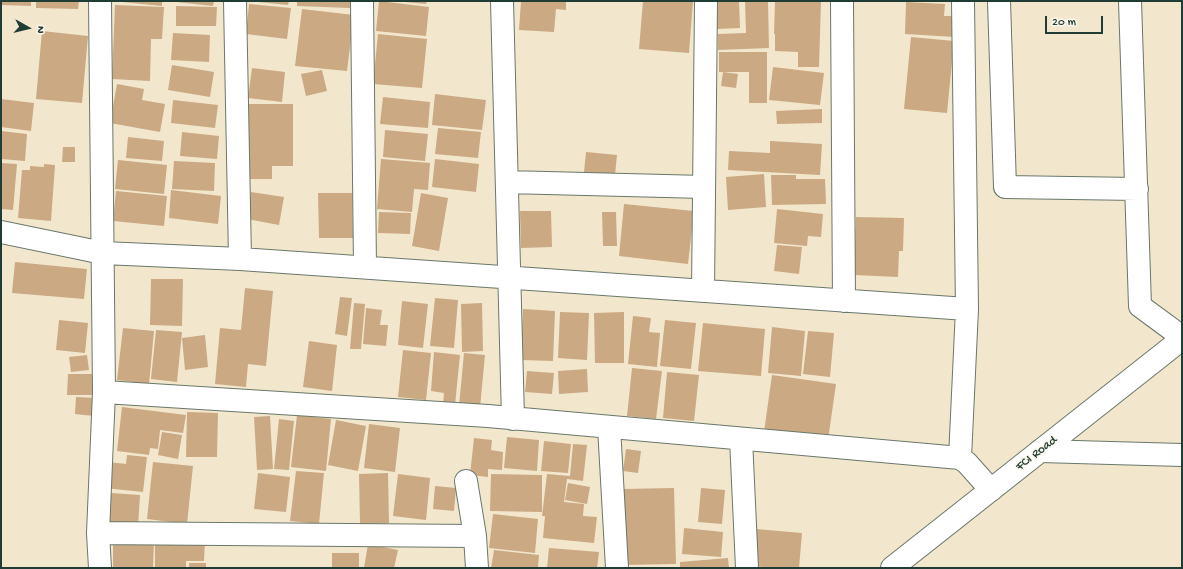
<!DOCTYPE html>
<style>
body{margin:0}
#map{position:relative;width:1183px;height:569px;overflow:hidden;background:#f2e7cd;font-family:"Gochi Hand",sans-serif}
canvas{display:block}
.frame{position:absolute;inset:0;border:2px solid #1f3d34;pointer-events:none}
.north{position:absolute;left:8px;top:8px;width:40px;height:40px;-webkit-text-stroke:3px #fbf7ec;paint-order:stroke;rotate:98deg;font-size:11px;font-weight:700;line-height:16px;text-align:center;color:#1f3d34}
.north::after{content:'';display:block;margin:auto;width:14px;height:18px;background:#1f3d34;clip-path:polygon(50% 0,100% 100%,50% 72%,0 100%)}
.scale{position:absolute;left:1045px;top:16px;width:58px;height:18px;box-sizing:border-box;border:2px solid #1f3d34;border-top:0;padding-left:5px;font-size:12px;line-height:14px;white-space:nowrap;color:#1f3d34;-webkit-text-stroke:3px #fbf7ec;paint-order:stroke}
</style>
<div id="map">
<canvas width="1183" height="569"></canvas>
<div class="frame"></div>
<div class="north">N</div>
<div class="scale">20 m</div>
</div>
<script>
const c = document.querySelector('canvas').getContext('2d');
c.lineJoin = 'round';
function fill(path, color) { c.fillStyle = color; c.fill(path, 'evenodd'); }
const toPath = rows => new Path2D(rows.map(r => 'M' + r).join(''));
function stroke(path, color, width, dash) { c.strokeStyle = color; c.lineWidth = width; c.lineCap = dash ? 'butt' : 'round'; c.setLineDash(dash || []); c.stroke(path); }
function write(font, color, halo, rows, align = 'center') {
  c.font = font + ' "Gochi Hand",sans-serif'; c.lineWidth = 3; c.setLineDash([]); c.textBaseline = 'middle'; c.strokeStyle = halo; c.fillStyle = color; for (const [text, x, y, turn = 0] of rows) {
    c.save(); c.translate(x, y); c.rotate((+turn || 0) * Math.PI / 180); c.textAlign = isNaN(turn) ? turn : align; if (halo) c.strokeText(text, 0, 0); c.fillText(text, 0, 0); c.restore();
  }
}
fill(toPath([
 [1,1,31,1,31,6,1,5],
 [36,1,79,1,78,9,36,8],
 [122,1,162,1,162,6,122,2],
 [176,1,214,1,213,6,176,2],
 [258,1,289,1,288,5,258,2],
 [297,1,350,1,350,8,297,6],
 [379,1,429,7,426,36,376,31],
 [405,1,427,1,426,4,405,2],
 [521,1,566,1,566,10,556,9,554,32,519,30],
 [643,1,693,1,689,53,639,49],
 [715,1,739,1,740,28,716,29],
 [745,1,768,1,769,48,718,50,718,34,746,33],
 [775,1,821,1,819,67,798,67,798,52,775,51,775,34,774,34],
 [906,2,945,4,944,16,956,16,955,37,905,34],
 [249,4,291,8,287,39,246,34],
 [115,5,164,7,162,39,151,39,150,81,112,79],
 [176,6,217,7,216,26,176,26],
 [302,9,354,15,347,71,295,66],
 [42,31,88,36,82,103,36,99],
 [173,33,210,35,209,62,171,60],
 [378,34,427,39,422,88,373,84],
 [911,37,954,41,947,113,904,109],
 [719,52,767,52,767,103,749,103,749,72,719,72],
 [172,65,214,72,210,97,168,90],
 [773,67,824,73,820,105,769,100],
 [252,68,285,72,282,102,248,98],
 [322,70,327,91,306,96,301,74],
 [723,72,738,74,736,88,721,86],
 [117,84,144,89,142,100,165,104,160,132,110,123],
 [435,94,486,100,482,130,432,125],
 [383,97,430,102,428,128,380,124],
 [1,99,34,103,31,131,1,127],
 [173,100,218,105,215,128,171,123],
 [248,104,293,104,293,166,272,166,272,179,243,179],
 [822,109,822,123,777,124,776,111],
 [438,128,481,132,478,158,435,154],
 [385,130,428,134,425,161,383,157],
 [1,131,27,134,25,161,1,159],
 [182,132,219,136,217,159,180,156],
 [128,137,164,141,162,161,126,158],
 [770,141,822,144,820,175,728,170,729,151,770,153],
 [63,147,75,147,75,162,62,162],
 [586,152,617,155,615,175,584,172],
 [381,159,430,163,428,190,414,189,412,212,377,209],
 [435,159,479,164,476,192,432,187],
 [118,160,167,165,164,194,115,189],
 [174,161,215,163,214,191,172,189],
 [1,163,17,164,13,210,1,209],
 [44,164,55,165,51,221,18,218,22,170,30,170,30,166,44,167],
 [764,174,766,207,728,210,726,177],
 [771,175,796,175,796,179,825,179,826,204,772,205],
 [171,190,221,196,218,224,169,218],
 [116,191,167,196,164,226,113,221],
 [251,192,284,197,279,225,247,219],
 [318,193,352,193,353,238,319,238],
 [421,193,448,198,439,251,412,246],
 [624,204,694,211,688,264,619,256],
 [777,209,823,214,821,237,808,236,807,246,774,243],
 [520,211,551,211,552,247,521,248],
 [379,212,411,213,410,234,378,233],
 [602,212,616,212,617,246,603,246],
 [856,217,904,218,903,251,899,251,898,277,854,275],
 [777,245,802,247,799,274,774,271],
 [15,262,87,269,84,299,12,293],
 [151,279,183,279,182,326,150,325],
 [245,288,273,291,266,366,248,364,246,387,215,384,220,328,241,330],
 [340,297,352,298,347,336,335,334],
 [435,298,458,300,454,348,430,346],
 [402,301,428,304,423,348,398,345],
 [354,303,365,304,361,349,350,349],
 [482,303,483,351,462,352,461,304],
 [366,308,382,310,380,325,388,325,386,346,363,344],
 [523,309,555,311,553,361,521,360],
 [560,312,589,313,587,360,558,358],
 [624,312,624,363,595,363,594,313],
 [633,316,651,318,649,332,660,333,657,367,628,364],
 [59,320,88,323,85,353,56,350],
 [665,320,696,323,691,369,660,366],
 [703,323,765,329,761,376,698,371],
 [772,327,805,331,801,376,768,373],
 [123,328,154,331,149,384,117,380],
 [156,330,182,332,177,382,151,379],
 [808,331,834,333,830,377,803,374],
 [205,335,208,367,185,370,182,338],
 [309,341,337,345,332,391,303,387],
 [403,350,431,353,426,400,398,397],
 [434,352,460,355,455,405,443,404,444,393,431,391],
 [464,353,485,355,480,408,459,406],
 [87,355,89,370,71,372,69,357],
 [632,368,662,371,656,419,627,416],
 [587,369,588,392,559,394,558,371],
 [527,371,554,373,552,394,525,392],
 [667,372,699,375,694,421,663,418],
 [68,374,95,374,94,395,67,395],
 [772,375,836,384,828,440,764,432],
 [76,397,96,398,94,416,75,414],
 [122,407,186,415,183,433,160,430,158,449,150,448,149,455,117,451],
 [187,412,218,413,217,457,186,457],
 [297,415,331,419,326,471,291,467],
 [270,416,273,469,257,470,254,417],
 [279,419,294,421,289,470,274,469],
 [336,420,366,426,358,471,328,465],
 [369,424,400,428,395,472,364,468],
 [162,432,182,435,178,459,158,455],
 [507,437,539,440,537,471,504,468],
 [474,438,492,440,491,450,503,452,502,470,488,469,488,477,470,475],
 [544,441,571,444,568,473,541,471],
 [573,444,587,445,583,481,567,479,564,502,584,504,583,516,597,517,594,543,543,538,545,516,542,516,547,474,570,476],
 [626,449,641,451,638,473,623,471],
 [127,455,147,457,143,492,105,488,108,462,126,464],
 [153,462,193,466,187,524,147,519],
 [296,471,324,473,319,524,290,521],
 [258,473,290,477,286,512,254,509],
 [388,473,389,523,360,524,359,474],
 [398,474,430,478,426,520,393,516],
 [491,474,542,475,542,512,490,511],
 [568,483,590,487,587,504,565,500],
 [435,486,456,488,454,511,433,509],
 [674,488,676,564,623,565,622,489],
 [701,488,725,490,722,524,698,522],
 [111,493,140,495,138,527,109,525],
 [493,514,538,519,535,553,489,548],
 [684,528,723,532,721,557,682,554],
 [756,529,802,533,799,568,774,568,753,566],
 [113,539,154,540,153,568,113,568],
 [155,540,205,540,204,561,186,561,186,568,155,568],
 [368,544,398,550,394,568,364,568],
 [549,548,599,552,597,568,547,568],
 [494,550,539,555,538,568,491,568],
 [332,553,359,553,359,568,332,568],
 [728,558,729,568,680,568,680,562],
 [189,563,206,563,206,568,189,568]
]), '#cba983');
const minor = toPath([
 [100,1,104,392,98,533,100,568],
 [235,1,240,259],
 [362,1,365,267],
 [502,1,513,419],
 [842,1,844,301],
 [963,1,967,309,960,458,967,463,991,490],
 [999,1,1005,187,1137,189],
 [1130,1,1140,306,1182,337],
 [507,182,704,187],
 [1,232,103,253,240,259,967,309],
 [703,291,706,1],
 [104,392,488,416,960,458],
 [609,427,617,568],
 [741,439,747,568],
 [1040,451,1182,455],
 [466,481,475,536,477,568],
 [98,533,475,536]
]);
const tertiary = toPath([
 [892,568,1182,339]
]);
stroke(minor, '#69786a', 24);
stroke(tertiary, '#69786a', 24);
stroke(minor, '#fff', 22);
stroke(tertiary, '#fff', 22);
write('13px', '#1f3d34', '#fbf7ec', [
 ["FCI Road",1037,454,-38]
]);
</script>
